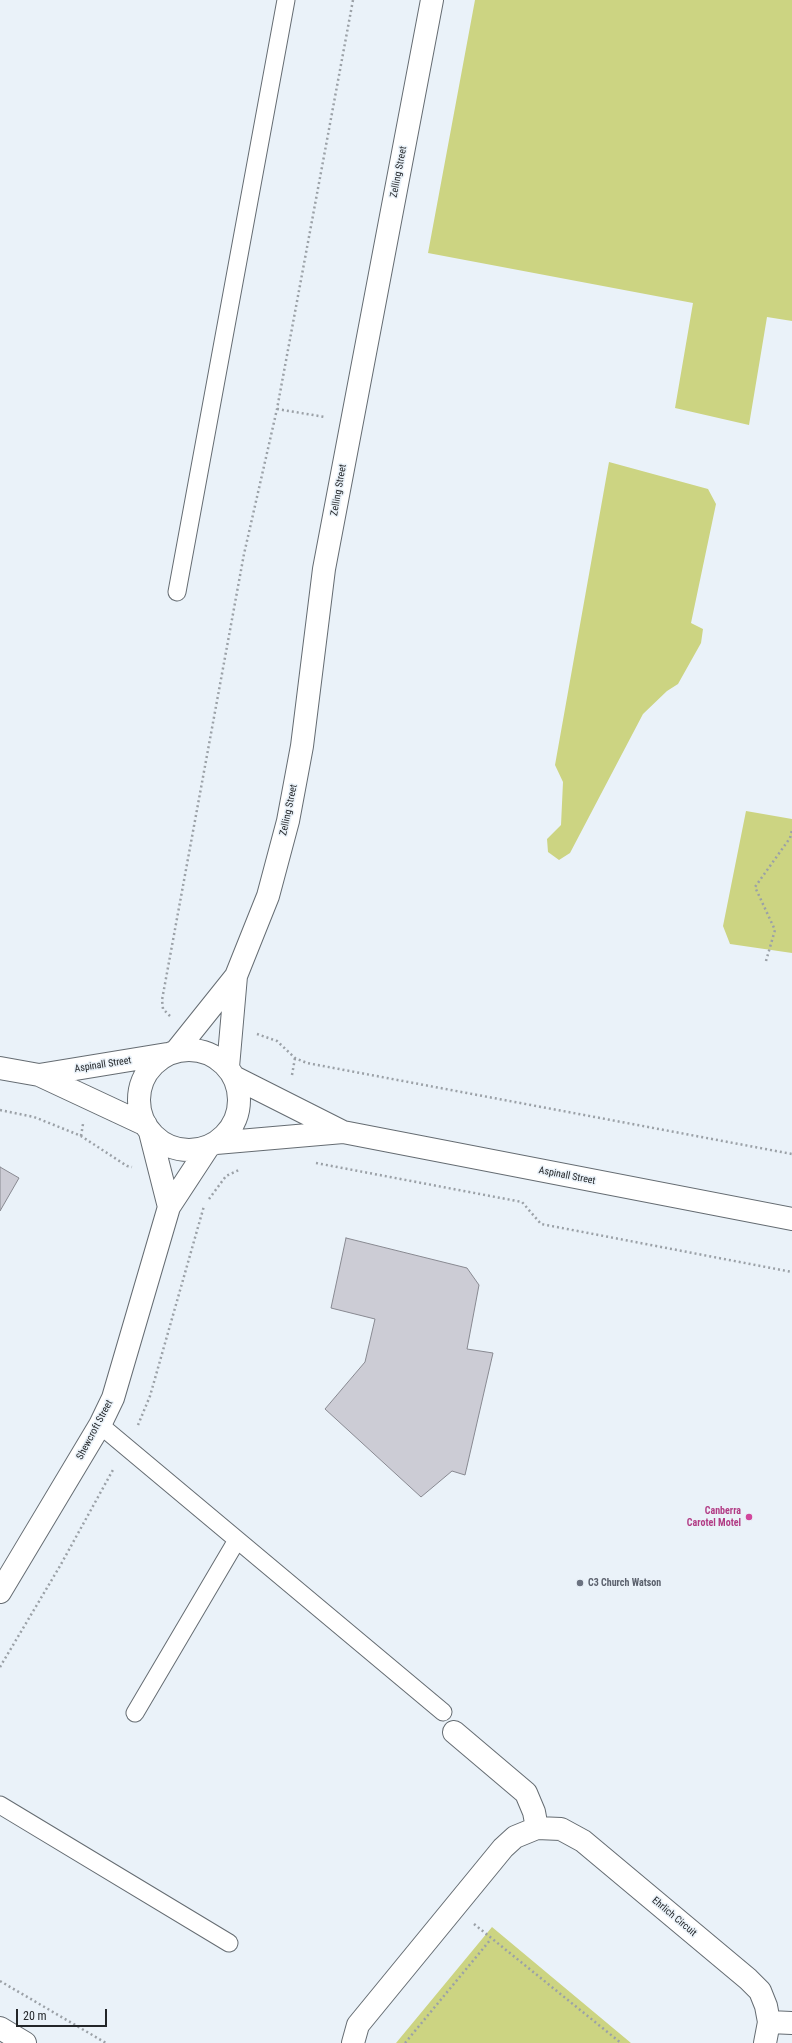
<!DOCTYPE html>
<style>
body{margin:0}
#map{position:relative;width:792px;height:2043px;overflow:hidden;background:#eaf2f9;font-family:"Roboto Condensed",sans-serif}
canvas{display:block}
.scale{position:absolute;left:16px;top:2009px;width:91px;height:18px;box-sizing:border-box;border:2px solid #232629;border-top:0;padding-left:5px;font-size:12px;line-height:14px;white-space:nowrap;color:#232629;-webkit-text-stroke:3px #eaf2f9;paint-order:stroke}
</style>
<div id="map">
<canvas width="792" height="2043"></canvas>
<div class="scale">20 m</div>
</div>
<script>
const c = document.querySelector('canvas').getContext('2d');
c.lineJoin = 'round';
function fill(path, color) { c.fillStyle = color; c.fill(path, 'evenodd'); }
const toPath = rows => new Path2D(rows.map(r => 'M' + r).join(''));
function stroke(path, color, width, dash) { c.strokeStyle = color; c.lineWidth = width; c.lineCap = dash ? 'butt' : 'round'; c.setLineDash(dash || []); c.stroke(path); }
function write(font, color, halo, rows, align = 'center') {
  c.font = font + ' "Roboto Condensed",sans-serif'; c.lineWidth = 3; c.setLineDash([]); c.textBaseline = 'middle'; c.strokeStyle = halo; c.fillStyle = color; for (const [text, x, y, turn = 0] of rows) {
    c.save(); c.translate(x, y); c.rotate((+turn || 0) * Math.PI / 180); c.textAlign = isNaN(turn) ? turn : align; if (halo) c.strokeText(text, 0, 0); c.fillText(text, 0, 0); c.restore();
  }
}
fill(toPath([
 [475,0,792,0,792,321,767,317,749,425,675,408,693,303,428,253],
 [609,462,708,489,716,504,691,623,703,629,701,643,678,684,667,691,643,714,570,853,559,860,548,852,547,839,561,825,563,782,555,765],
 [746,811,792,819,792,953,730,944,723,926],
 [492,1927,631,2043,396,2043]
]), '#ccd482');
const building = toPath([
 [0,1167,19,1178,0,1211,0,1167],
 [346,1238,467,1268,479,1285,467,1349,493,1353,465,1475,452,1471,421,1497,325,1409,365,1362,375,1319,331,1308,346,1238]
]);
fill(building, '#ccccd5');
stroke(building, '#888991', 1);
const lane = toPath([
 [177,592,286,0],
 [100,1425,443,1712],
 [135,1713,237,1540],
 [0,1805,229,1943]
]);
const street = toPath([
 '139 1100a50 50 0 1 1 100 0a50 50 0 1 1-100 0Z',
 [176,1051,236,976],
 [228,1067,236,976,268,896,288,821,302,746,324,569,432,0],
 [0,1068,39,1075,146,1125],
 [39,1075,167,1054],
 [234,1077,343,1132],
 [150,1132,169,1207],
 [216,1143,343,1132,792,1219],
 [0,1592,100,1425,113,1398,169,1207,209,1146],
 [454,1732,526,1793,534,1812,537,1828],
 [769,2022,792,2023],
 [0,2028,25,2043],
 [353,2043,358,2025,503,1848,515,1837,537,1828,561,1829,583,1841,748,1979,760,1991,766,2006,769,2022,765,2043]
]);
stroke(lane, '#656c72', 19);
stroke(street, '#656c72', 24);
stroke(toPath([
 [277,409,325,417],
 [766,961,775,930,755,887,790,838,792,830],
 [170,1016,163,1009,162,1000,244,554,277,409,353,0],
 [257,1034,277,1041,295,1058,307,1063,792,1154],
 [292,1075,295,1058],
 [0,1110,34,1117,69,1131,81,1136,127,1166,132,1167],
 [81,1136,83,1124],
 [316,1163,522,1202,541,1224,792,1272],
 [209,1199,226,1176,239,1170],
 [138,1425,150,1396,204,1206],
 [0,1667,60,1566,114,1468],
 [474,1924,621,2043],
 [0,1981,106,2043],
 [405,2043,491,1939]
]), '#9ba1a7', 2.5, [2, 3]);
stroke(lane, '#fff', 17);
stroke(street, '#fff', 22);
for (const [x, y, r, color] of [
 [749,1517,4,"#d1479c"],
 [580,1583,4,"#6b7280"]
]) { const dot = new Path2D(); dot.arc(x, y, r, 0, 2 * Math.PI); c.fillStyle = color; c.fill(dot); stroke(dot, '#eaf2f9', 1.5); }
write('10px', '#232629', '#eaf2f9', [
 ["Zelling Street",399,172,-79],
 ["Zelling Street",339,490,-80],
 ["Zelling Street",289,810,-78],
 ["Aspinall Street",103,1065,-9],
 ["Aspinall Street",567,1176,11],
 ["Shewcroft Street",95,1430,-62],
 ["Ehrlich Circuit",674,1917,40]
]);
write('bold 10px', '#b23c85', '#eaf2f9', [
 ["Canberra",741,1511],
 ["Carotel Motel",741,1523]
], 'right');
write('bold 10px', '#5b616d', '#eaf2f9', [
 ["C3 Church Watson",588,1583]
], 'left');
</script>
